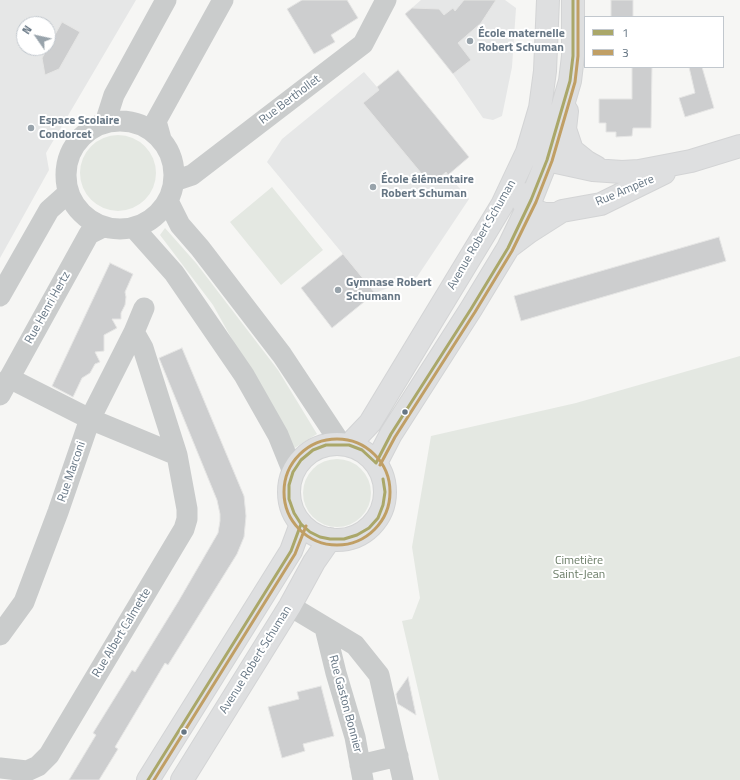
<!DOCTYPE html>
<meta charset="utf-8">
<style>
body{margin:0}
#map{position:relative;width:740px;height:780px;overflow:hidden;background:#f6f6f4;font-family:"Titillium Web",sans-serif}
canvas{display:block}
.legend{position:absolute;left:584px;top:16px;width:140px;height:52px;box-sizing:border-box;background:#fff;border:1px solid #c2c8ce;margin:0;padding:5px 7px;list-style:none;font-size:12px;color:#667684}
.legend li{display:flex;align-items:center;gap:8px;height:20px}
.legend b{width:20px;border:1px solid #c2c8ce}
.north{position:absolute;left:16px;top:16px;width:40px;height:40px;box-sizing:border-box;background:#fff;border:1px solid #c2c8ce;border-radius:50%;rotate:304deg;font-size:11px;font-weight:700;line-height:16px;text-align:center;color:#667684}
.north::after{content:'';display:block;margin:auto;width:14px;height:18px;background:#98a3ab;clip-path:polygon(50% 0,100% 100%,50% 72%,0 100%)}
</style>
<div id="map">
<canvas width="740" height="780"></canvas>
<ul class="legend">
<li><b style="height:5px;background:#aaa769"></b>1</li>
<li><b style="height:5px;background:#c09f65"></b>3</li>
</ul>
<div class="north">N</div>
</div>
<script>
const c = document.querySelector('canvas').getContext('2d');
c.lineJoin = 'round';
function fill(path, color) { c.fillStyle = color; c.fill(path, 'evenodd'); }
const toPath = rows => new Path2D(rows.map(r => 'M' + r).join(''));
function stroke(path, color, width, dash) { c.strokeStyle = color; c.lineWidth = width; c.lineCap = dash ? 'butt' : 'round'; c.setLineDash(dash || []); c.stroke(path); }
function write(font, color, halo, rows, align = 'center') {
  c.font = font + ' "Titillium Web",sans-serif'; c.lineWidth = 4; c.setLineDash([]); c.textBaseline = 'middle'; c.strokeStyle = halo; c.fillStyle = color; for (const [text, x, y, turn = 0] of rows) {
    c.save(); c.translate(x, y); c.rotate((+turn || 0) * Math.PI / 180); c.textAlign = isNaN(turn) ? turn : align; if (halo) c.strokeText(text, 0, 0); c.fillText(text, 0, 0); c.restore();
  }
}
fill(toPath([
 [0,0,136,0,46,153,49,170,0,258],
 [24,24,48,24,48,48,24,48],
 [421,0,505,0,516,8,512,67,502,116,493,120,483,118,453,74,405,14],
 [398,70,469,157,448,175,469,199,417,277,375,293,267,162,282,139,364,72,377,87]
]), '#e6e7e7');
fill(toPath([
 '80 173a38 38 0 1 1 76 0a38 38 0 1 1-76 0Z',
 [272,187,323,250,281,285,230,222],
 [165,228,196,263,278,370,317,434,293,449,213,305,160,235],
 [740,356,740,780,439,780,402,621,412,619,420,598,412,547,431,436,576,403],
 '303 493a34 34 0 1 1 68 0a34 34 0 1 1-68 0Z'
]), '#e4e8e2');
const building = toPath([
 [302,0,347,0,358,18,331,35,335,42,314,54,287,9,302,0],
 [464,0,496,0,481,23,458,43,471,60,453,74,405,14,412,8,439,9,444,15,453,8,455,11,464,0],
 [611,0,633,0,633,17,611,17,611,0],
 [62,22,80,32,59,69,45,75,42,58,62,22],
 [632,67,652,67,651,128,633,128,632,136,616,137,616,132,606,132,606,123,599,123,599,99,632,99,632,67],
 [689,67,702,67,714,108,685,117,679,98,695,93,689,67],
 [398,70,469,157,448,175,446,172,431,185,363,103,379,90,377,87,398,70],
 [719,237,726,261,521,321,514,296,719,237],
 [343,254,375,293,332,328,301,288,343,254],
 [110,263,133,274,125,292,126,297,125,305,121,313,121,319,112,319,117,328,104,335,104,351,95,352,100,362,95,364,90,373,82,378,73,397,52,386,110,263],
 [182,348,244,496,246,516,244,537,237,554,168,665,165,663,115,747,118,749,99,780,69,780,96,735,93,733,132,670,135,672,178,602,218,533,220,521,220,514,217,500,159,358,182,348],
 [408,677,416,715,398,704,396,694,408,677],
 [321,686,334,736,303,744,305,751,282,758,268,707,299,699,297,692,321,686]
]);
fill(building, '#cdcecf');
stroke(building, '#e5e5e4', 1);
const secondary = toPath([
 [567,111,565,129,572,150,587,162,596,167],
 [533,154,547,160,593,170,622,172,639,171,691,161,740,146],
 [524,194,522,201,527,207,544,214,556,214],
 [509,247,529,232,562,211,601,204,664,173],
 '289 492a48 48 0 1 1 96 0a48 48 0 1 1-96 0Z',
 [349,445,370,423,419,342,502,205,527,152,540,108,545,71,548,0],
 [376,463,391,434,471,309,508,248,531,200,547,160,570,81,573,56,573,0],
 [148,780,291,551,301,524],
 [182,780,290,606,314,562,330,539]
]);
stroke(secondary, '#d3d4d5', 24);
stroke(toPath([
 '66 175a54 54 0 1 1 108 0a54 54 0 1 1-108 0Z',
 [105,123,114,95,166,0],
 [161,139,156,121,223,0],
 [174,181,192,175,363,44,386,0],
 [168,201,180,225,200,248,282,355,341,444],
 [134,228,174,273,244,375,278,435,293,472],
 [0,296,49,210,68,193],
 [9,378,90,419,177,455],
 [0,395,89,234,103,227],
 [290,606,355,645,379,675,403,780],
 [325,628,336,673,355,737,363,780],
 [0,635,24,602,58,512,90,419,134,332,144,308],
 [360,765,398,756],
 [0,768,27,771,38,766,49,755,184,529,187,519,187,509,177,455,143,348,134,332]
]), '#cacccc', 21);
stroke(secondary, '#dedfe0', 22);
stroke(toPath([
 [376,463,362,450,349,445,326,445,313,450,301,460,293,472,289,485,289,499,294,513,301,524,310,532,320,537,330,539,344,539,357,535,369,528,378,518,383,505,385,492,383,479],
 [376,463,391,434,471,309,508,248,531,200,547,160,570,81,573,56,573,0],
 [148,780,291,551,301,524]
]), '#aaa769', 3);
stroke(toPath([
 '284 492a53 53 0 1 1 106 0a53 53 0 1 1-106 0Z',
 [380,465,395,437,475,312,512,251,536,202,552,161,575,82,578,56,578,0],
 [154,780,295,554,306,526]
]), '#c09f65', 3);
for (const [x, y, r, color] of [
 [470,41,4,"#98a3ab"],
 [31,128,4,"#98a3ab"],
 [373,187,4,"#98a3ab"],
 [338,290,4,"#98a3ab"],
 [405,412,3.5,"#667684"],
 [184,732,3.5,"#667684"]
]) { const dot = new Path2D(); dot.arc(x, y, r, 0, 2 * Math.PI); c.fillStyle = color; c.fill(dot); stroke(dot, '#fff', 1.5); }
write('bold 12px', '#667684', '#fff', [
 ["École maternelle",478,34],
 ["Robert Schuman",478,48],
 ["Espace Scolaire",39,121],
 ["Condorcet",39,135],
 ["École élémentaire",381,180],
 ["Robert Schuman",381,194],
 ["Gymnase Robert",346,283],
 ["Schumann",346,297]
], 'left');
write('12px', '#667684', '#fff', [
 ["Rue Berthollet",290,100,-37],
 ["Rue Ampère",625,191,-23],
 ["Avenue Robert Schuman",482,235,-60],
 ["Rue Henri Hertz",48,308,-61],
 ["Rue Marconi",72,472,-71],
 ["Rue Albert Calmette",122,633,-59],
 ["Avenue Robert Schuman",256,660,-58],
 ["Rue Gaston Bonnier",345,704,75]
]);
write('12px', '#697b65', '#fff', [
 ["Cimetière",579,561],
 ["Saint-Jean",579,575]
]);
</script>
